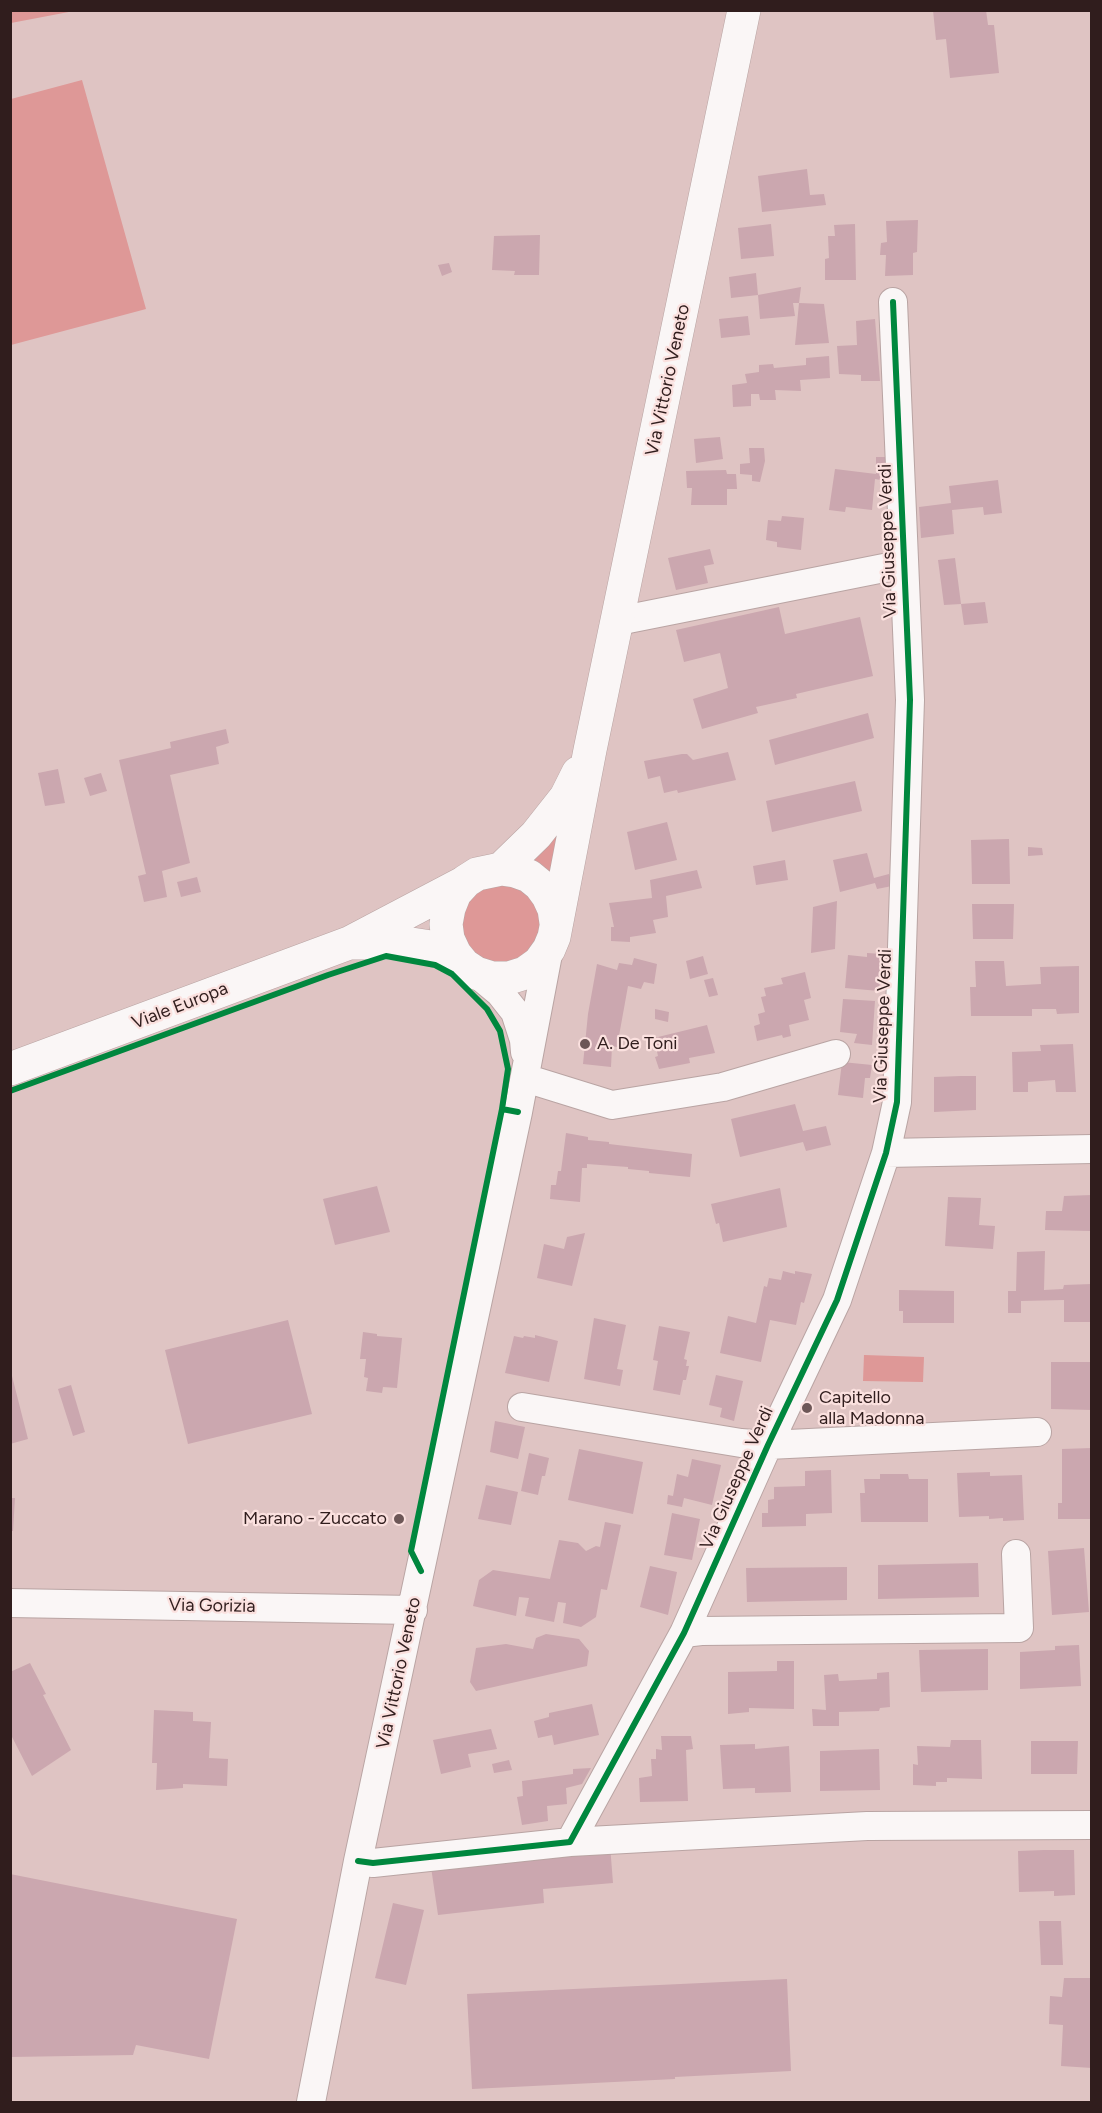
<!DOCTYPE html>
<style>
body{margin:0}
#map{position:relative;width:1102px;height:2113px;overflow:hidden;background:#dfc4c3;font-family:Figtree,sans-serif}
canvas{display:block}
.frame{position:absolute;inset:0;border:12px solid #301d1d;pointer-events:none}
</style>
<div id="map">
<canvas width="1102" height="2113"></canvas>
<div class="frame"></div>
</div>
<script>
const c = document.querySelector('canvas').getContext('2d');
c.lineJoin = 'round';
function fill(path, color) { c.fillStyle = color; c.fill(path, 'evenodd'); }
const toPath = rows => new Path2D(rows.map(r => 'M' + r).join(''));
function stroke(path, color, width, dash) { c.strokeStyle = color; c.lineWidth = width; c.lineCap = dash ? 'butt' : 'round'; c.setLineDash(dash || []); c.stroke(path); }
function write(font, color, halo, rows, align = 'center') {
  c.font = font + ' Figtree,sans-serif'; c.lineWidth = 4.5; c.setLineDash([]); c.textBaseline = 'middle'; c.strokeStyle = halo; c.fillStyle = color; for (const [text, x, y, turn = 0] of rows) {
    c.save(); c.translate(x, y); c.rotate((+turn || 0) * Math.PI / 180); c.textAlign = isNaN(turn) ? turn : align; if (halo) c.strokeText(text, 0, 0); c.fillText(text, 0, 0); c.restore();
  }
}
fill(toPath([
 [11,10,74,10,74,11,11,23],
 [82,80,146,309,11,345,11,99],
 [567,818,564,882,527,858],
 [481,884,525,886,545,916,532,956,494,968,464,948,459,911],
 [864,1355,924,1357,923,1382,863,1381]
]), '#de9897');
fill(toPath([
 [933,10,986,10,988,25,994,25,999,73,950,78,946,39,936,40],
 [807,169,810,195,824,194,826,205,762,212,758,176],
 [918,220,917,252,913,253,913,275,885,276,886,255,880,255,881,243,887,242,886,221],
 [771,224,774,256,741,259,738,228],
 [855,224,856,280,825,280,825,259,829,258,828,236,835,236,834,225],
 [540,235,539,275,514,275,515,271,492,270,494,236],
 [449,263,452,272,442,276,438,265],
 [756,273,758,295,731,298,729,277],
 [801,287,799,303,793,303,795,316,760,319,758,295],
 [799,303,824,304,829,343,795,345],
 [748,316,750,335,721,338,719,319],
 [875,319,880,381,861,381,861,375,839,374,837,346,857,345,856,321],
 [829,356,830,378,800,380,801,391,775,390,776,400,760,400,759,394,751,394,751,406,733,407,732,385,747,383,745,374,759,372,759,365,773,364,774,368,806,365,806,358],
 [720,437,723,459,696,463,694,439],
 [749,448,764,448,765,461,760,482,752,481,752,475,740,474,740,464,750,463],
 [876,457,888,457,887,481,875,479,872,510,846,507,845,512,829,510,835,469,876,474],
 [726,470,727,474,736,474,737,489,727,489,727,505,691,505,692,488,687,488,686,471],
 [998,480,1002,513,984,515,983,507,952,510,954,534,921,538,919,507,951,503,949,486],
 [782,516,804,518,801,550,777,547,777,542,766,540,768,520,781,521],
 [710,549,714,564,704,566,708,583,676,590,668,558],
 [955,558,961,604,944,605,938,560],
 [985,602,988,623,964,625,961,604],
 [779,607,785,634,860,617,873,676,796,694,797,698,756,707,758,713,702,729,693,699,728,688,720,653,684,662,676,630],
 [868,713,874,738,775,765,769,740],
 [226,729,229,743,216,747,219,764,170,775,190,863,162,871,167,897,144,902,138,876,146,874,119,760,171,748,170,742],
 [728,752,736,780,678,793,677,790,664,793,660,776,648,779,644,761,682,754,687,754,693,760],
 [58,769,65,803,45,806,38,773],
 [101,773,107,791,90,796,84,778],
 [855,781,862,811,772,832,766,801],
 [667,822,677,860,635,870,627,832],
 [1009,839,1010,884,972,884,971,840],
 [1028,847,1042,848,1043,855,1028,856],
 [867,853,874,878,889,874,892,886,877,889,875,883,840,892,833,860],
 [785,860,788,880,756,885,753,866],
 [697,870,702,888,666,896,668,917,653,920,656,933,630,937,630,942,611,941,611,927,614,927,609,903,652,898,650,880],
 [197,877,201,892,181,897,177,882],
 [837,901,835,949,811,953,813,907],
 [972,904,1014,904,1013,939,973,939],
 [867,953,882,954,879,991,845,988,848,955,867,957],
 [703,956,708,974,690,979,686,961],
 [634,958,657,964,654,984,644,982,641,989,628,986,617,1047,612,1046,611,1067,583,1064,588,1014,597,964,617,970,619,963,632,965],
 [975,961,1004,961,1006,986,1041,984,1040,967,1079,966,1079,1013,1057,1014,1056,1009,1032,1009,1032,1016,971,1016,970,987,976,987],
 [805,972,811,998,804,1000,809,1020,789,1025,791,1036,783,1038,782,1035,757,1041,754,1026,760,1024,758,1014,765,1012,761,997,766,996,764,988,783,984,781,978],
 [713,978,718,995,709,997,704,980],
 [843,999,875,1001,872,1045,854,1043,857,1034,840,1032],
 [655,1009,669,1012,668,1022,655,1019],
 [707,1025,715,1053,689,1058,690,1063,659,1069,655,1057,658,1056,654,1038],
 [1073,1044,1076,1092,1056,1092,1055,1080,1028,1082,1028,1092,1013,1092,1012,1052,1041,1051,1040,1045],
 [842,1062,872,1065,870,1078,865,1078,863,1098,838,1095],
 [961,1076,976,1076,976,1110,934,1112,934,1077],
 [795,1104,803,1131,826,1126,831,1145,806,1151,803,1142,740,1157,731,1119],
 [566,1133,588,1137,588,1140,609,1142,609,1144,692,1154,690,1177,649,1173,649,1171,628,1169,628,1167,587,1164,587,1168,582,1168,580,1202,550,1199,551,1185,556,1185,558,1171,561,1171],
 [377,1186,390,1232,335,1245,323,1199],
 [780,1188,787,1227,723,1242,719,1223,716,1224,711,1204],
 [1092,1195,1092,1231,1045,1230,1046,1211,1062,1211,1064,1196],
 [948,1197,981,1198,979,1225,995,1226,993,1249,945,1246],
 [585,1233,572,1286,537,1278,544,1244,564,1249,567,1237],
 [1045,1251,1044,1290,1063,1289,1064,1285,1092,1284,1092,1322,1064,1322,1064,1300,1021,1301,1021,1313,1008,1313,1008,1291,1016,1291,1017,1252],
 [783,1271,795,1274,795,1271,812,1274,804,1303,801,1302,796,1325,770,1320,761,1362,720,1353,728,1316,756,1323,764,1286,767,1287,769,1278,781,1280],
 [899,1290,954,1291,954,1323,903,1323,903,1311,899,1311],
 [594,1318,626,1325,617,1369,623,1370,620,1386,584,1379],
 [288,1320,312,1414,188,1444,165,1350],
 [659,1326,690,1332,684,1359,687,1360,686,1366,689,1366,686,1380,683,1380,680,1395,653,1390,658,1361,653,1360],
 [363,1332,377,1334,377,1336,402,1338,397,1388,383,1387,382,1393,366,1391,368,1378,364,1377,366,1359,360,1359],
 [535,1335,558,1341,549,1382,505,1373,514,1336,523,1338,524,1336,535,1338],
 [1051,1362,1092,1362,1092,1410,1051,1409],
 [11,1372,28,1439,10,1444,10,1373],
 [716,1375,743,1381,734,1421,720,1417,722,1408,709,1405],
 [71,1385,85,1432,73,1436,58,1389],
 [495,1421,525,1427,518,1459,490,1452],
 [1092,1448,1092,1519,1058,1519,1058,1503,1062,1503,1062,1449],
 [579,1449,643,1462,633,1514,568,1500],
 [529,1453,549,1458,545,1476,542,1476,538,1495,521,1491],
 [692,1459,721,1465,712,1505,684,1498,682,1507,667,1504,668,1495,673,1496,677,1474,688,1477],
 [831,1470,832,1513,806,1514,806,1526,762,1527,762,1513,768,1513,768,1500,774,1499,774,1487,805,1486,805,1471],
 [990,1472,990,1476,1022,1475,1024,1520,1003,1521,1003,1518,989,1519,989,1516,959,1517,957,1473],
 [880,1474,908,1474,909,1479,928,1479,928,1522,861,1522,860,1493,865,1493,864,1479,880,1479],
 [486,1485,518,1492,511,1525,478,1519],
 [10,1498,15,1498,13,1531,10,1531],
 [672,1513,700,1519,692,1560,664,1555],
 [605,1522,621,1525,607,1590,601,1589,596,1617,581,1627,563,1623,566,1603,558,1602,554,1622,525,1616,529,1598,519,1597,516,1616,473,1606,479,1580,493,1570,550,1579,559,1540,578,1543,586,1551,596,1546,600,1547],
 [1084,1548,1089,1612,1052,1615,1048,1551],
 [978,1563,979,1597,878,1599,878,1565],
 [650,1566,677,1572,668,1615,640,1607],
 [847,1567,847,1600,747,1602,746,1568],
 [546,1634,579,1639,589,1651,587,1666,476,1691,470,1682,476,1648,506,1644,533,1649,536,1638],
 [1079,1645,1081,1686,1020,1689,1020,1652,1055,1650,1055,1646],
 [988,1649,988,1690,921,1692,919,1650],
 [777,1661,794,1661,794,1709,749,1708,749,1712,728,1714,728,1672,777,1671],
 [30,1663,46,1694,43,1695,71,1750,32,1776,10,1733,10,1672],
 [889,1672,890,1707,880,1708,879,1711,839,1712,839,1726,813,1726,812,1709,826,1710,824,1675,838,1674,839,1681,877,1679,877,1673],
 [592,1704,599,1735,554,1745,552,1735,538,1738,534,1721,549,1717,549,1713],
 [154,1710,193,1712,193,1721,211,1722,209,1758,228,1759,227,1786,183,1784,183,1788,156,1790,157,1763,152,1763],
 [491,1729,497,1749,468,1754,471,1767,441,1774,433,1740],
 [661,1736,691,1736,693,1749,686,1750,688,1801,640,1802,639,1778,652,1776,651,1759,656,1759,656,1749,662,1750],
 [951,1740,981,1740,982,1779,947,1778,947,1782,936,1782,936,1786,913,1785,913,1764,918,1765,917,1746,950,1747],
 [1031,1741,1078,1741,1077,1774,1031,1774],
 [755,1744,755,1749,789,1746,791,1792,755,1793,755,1788,723,1789,720,1745],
 [879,1749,880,1790,820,1791,820,1751],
 [509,1760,512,1770,494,1773,492,1764],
 [591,1768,582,1784,566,1788,567,1804,547,1806,548,1821,522,1825,517,1797,523,1796,522,1781,573,1774,573,1769],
 [610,1845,613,1883,543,1889,544,1903,438,1915,431,1867],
 [1044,1850,1074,1850,1075,1895,1054,1896,1054,1891,1019,1892,1018,1851],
 [10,1874,237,1919,209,2059,136,2045,133,2055,10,2057],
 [393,1903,424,1910,406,1985,375,1978],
 [1039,1921,1061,1921,1063,1965,1041,1965],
 [1064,1978,1092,1978,1092,2068,1061,2066,1063,2025,1049,2024,1050,1996,1062,1997],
 [787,1979,791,2071,675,2077,675,2079,472,2089,467,1994]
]), '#cba7af');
const minor = toPath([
 [618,621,904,564],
 [476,973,500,993,515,1012,524,1040,525,1052],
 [525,1078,612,1105,723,1087,836,1054],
 [886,1153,1092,1149],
 [522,1407,741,1443,768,1445,1037,1432],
 [10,1603,413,1610],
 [684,1633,701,1631,1019,1628,1016,1554],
 [570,1842,867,1826,1092,1825],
 [358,1861,373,1863,570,1842,684,1633,768,1445,837,1300,886,1153,897,1102,910,700,893,302],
 [311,2102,358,1861,518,1112,549,949]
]);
const major = toPath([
 [501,869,536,835,566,797,578,773],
 [556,923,554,909,548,896,540,885,529,876,515,871,501,869,477,874,466,881,455,893,449,908,446,924,448,939,455,954,464,965,476,973,492,978,509,978,525,973,539,963,549,949,554,937,590,750,744,10],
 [354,943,405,943,431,947,455,954],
 [10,1069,349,943,465,882]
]);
stroke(minor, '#b9a4a3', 30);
stroke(major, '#b9a4a3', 34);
stroke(minor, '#faf6f6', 28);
stroke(major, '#faf6f6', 33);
stroke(toPath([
 [10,1091,328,975,386,956,435,965,452,974,487,1009,500,1031,508,1069,502,1109,518,1112],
 [421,1571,411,1551,502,1109],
 [358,1861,373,1863,570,1842,684,1633,768,1445,837,1300,886,1153,897,1102,910,700,893,302]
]), '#00873e', 6);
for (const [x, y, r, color] of [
 [585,1044,6,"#6d5757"],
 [807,1408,6,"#6d5757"],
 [399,1519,6,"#6d5757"]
]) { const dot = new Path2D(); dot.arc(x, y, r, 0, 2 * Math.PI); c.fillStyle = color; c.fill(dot); stroke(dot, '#fbe1df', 2); }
write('18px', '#301d1d', '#fbe1df', [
 ["Via Vittorio Veneto",668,380,-78],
 ["Via Giuseppe Verdi",888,541,-92],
 ["Viale Europa",180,1006,-21],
 ["Via Giuseppe Verdi",883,1026,-88],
 ["Via Giuseppe Verdi",737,1478,-66],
 ["Via Gorizia",212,1606,1],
 ["Via Vittorio Veneto",399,1673,-78]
]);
write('18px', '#301d1d', '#fbe1df', [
 ["A. De Toni",597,1044],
 ["Capitello",819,1398],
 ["alla Madonna",819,1419],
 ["Marano - Zuccato",387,1519,"right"]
], 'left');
</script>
